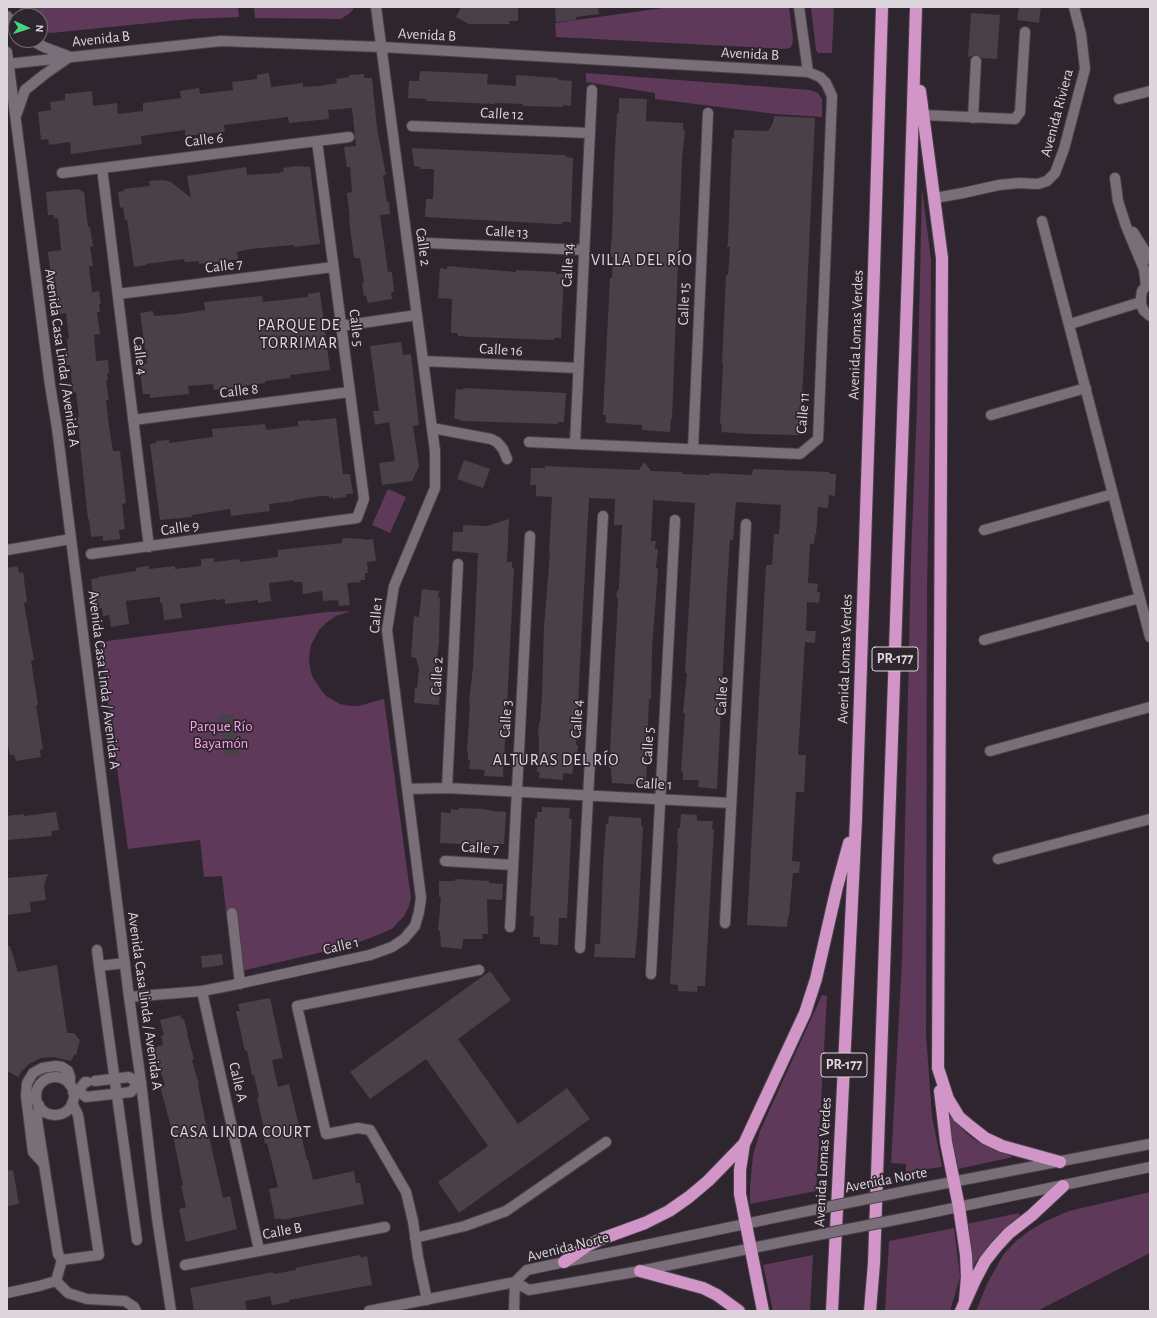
<!DOCTYPE html>
<meta charset="utf-8">
<style>
body{margin:0}
#map{position:relative;width:1157px;height:1318px;overflow:hidden;background:#2f252e;font-family:"Alegreya Sans",sans-serif}
canvas{display:block}
.frame{position:absolute;inset:0;border:8px solid #ddd6dc;pointer-events:none}
.north{position:absolute;left:8px;top:8px;width:40px;height:40px;box-sizing:border-box;background:#2f252e;border:1px solid #756c74;border-radius:50%;rotate:93deg;font-size:11px;font-weight:700;line-height:16px;text-align:center;color:#ddd6dc}
.north::after{content:'';display:block;margin:auto;width:14px;height:18px;background:#42d77c;clip-path:polygon(50% 0,100% 100%,50% 72%,0 100%)}
</style>
<div id="map">
<canvas width="1157" height="1318"></canvas>
<div class="frame"></div>
<div class="north">N</div>
</div>
<script>
const c = document.querySelector('canvas').getContext('2d');
c.lineJoin = 'round';
function fill(path, color) { c.fillStyle = color; c.fill(path, 'evenodd'); }
const toPath = rows => new Path2D(rows.map(r => 'M' + r).join(''));
function stroke(path, color, width, dash) { c.strokeStyle = color; c.lineWidth = width; c.lineCap = dash ? 'butt' : 'round'; c.setLineDash(dash || []); c.stroke(path); }
function write(font, color, halo, rows, align = 'center') {
  c.font = font + ' "Alegreya Sans",sans-serif'; c.lineWidth = 3.5; c.setLineDash([]); c.textBaseline = 'middle'; c.strokeStyle = halo; c.fillStyle = color; for (const [text, x, y, turn = 0] of rows) {
    c.save(); c.translate(x, y); c.rotate((+turn || 0) * Math.PI / 180); c.textAlign = isNaN(turn) ? turn : align; if (halo) c.strokeText(text, 0, 0); c.fillText(text, 0, 0); c.restore();
  }
}
fill(toPath([
 [19,7,238,7,239,17,190,19,51,33,40,31,40,16,23,16],
 [254,7,355,7,350,13,341,19,255,18],
 [670,7,789,7,793,39,792,45,790,48,785,49,556,37,555,23],
 [811,7,834,7,832,53,818,53,816,50],
 [586,73,810,90,818,93,822,99,822,117,776,114,655,99,655,93,586,82],
 [922,189,931,260,930,421,927,589,926,1035,932,1116,942,1167,906,1172,906,1164,891,1163,902,961,911,557,917,406],
 [388,489,406,497,390,533,372,525],
 [351,611,336,616,327,622,319,630,311,645,310,650,309,661,311,672,313,678,322,691,326,696,340,704,351,706,358,706,384,699,409,884,411,897,409,906,404,916,392,929,365,940,348,946,233,973,222,876,204,877,200,840,128,849,100,642,327,612],
 [822,995,827,996,816,1191,750,1204,750,1187,753,1155,760,1131],
 [946,1112,966,1133,978,1142,1013,1157,958,1169],
 [1150,1192,1150,1253,1041,1309,1040,1311,976,1311,987,1284,1003,1255,1015,1242,1029,1231,1046,1221,1069,1211],
 [1019,1213,1020,1216,1007,1226,993,1240,973,1266,967,1224],
 [954,1228,960,1277,950,1311,885,1311,889,1241],
 [813,1255,810,1311,773,1311,763,1265]
]), '#5e3959');
fill(toPath([
 [461,7,518,7,518,21,509,21,510,24,469,24,456,17],
 [555,7,598,7,599,14,576,17,576,20,556,22],
 [1019,7,1041,7,1039,23,1017,20],
 [971,13,1000,15,997,59,982,58,977,55,968,57],
 [420,71,488,74,487,84,516,86,516,75,558,78,558,80,572,81,571,106,563,105,563,107,523,106,523,104,495,103,494,104,426,101,427,99,408,98,409,81,419,81],
 [269,73,271,87,303,83,303,87,319,86,337,83,336,79,349,77,349,75,364,74,364,78,372,78,377,128,386,175,383,175,387,202,389,202,390,214,380,215,388,272,392,272,394,292,391,292,392,299,368,303,366,296,364,296,362,283,364,283,360,258,354,258,349,219,350,219,347,193,352,192,350,167,347,167,344,147,356,146,352,108,328,110,329,119,289,123,288,117,224,125,225,132,185,136,185,130,141,136,142,144,71,154,70,142,49,145,48,139,41,140,38,112,51,110,50,102,65,100,65,94,92,91,93,106,117,103,118,114,143,111,143,103,181,98,180,91,199,88,200,94,233,90,232,82,257,79,257,75],
 [619,98,647,99,646,121,683,123,683,130,685,130,682,158,672,418,671,419,670,432,642,430,642,425,606,423,606,415,603,415,610,278,612,278,613,257,610,257,612,236,614,168,617,113,619,113],
 [774,116,815,118,803,380,799,435,750,434,721,432,722,425,720,424,723,363,722,363,726,275,728,275,730,247,727,247,728,241,732,138,734,138,734,130,768,131,773,123],
 [412,148,560,155,566,155,566,157,573,158,571,222,562,222,562,224,556,224,425,217,426,199,433,199,434,169,420,169,420,167,414,166],
 [296,166,310,167,320,244,294,247,294,245,250,249,237,252,238,259,199,264,199,261,185,262,184,259,146,264,146,265,134,267,127,220,125,220,123,207,120,208,118,192,124,191,124,189,150,186,149,181,163,180,171,182,191,198,187,176,246,167,247,175,279,173,284,171,283,168],
 [78,189,84,192,88,227,90,227,93,246,90,247,93,266,89,266,92,292,99,291,101,304,99,304,100,312,97,312,100,334,94,335,96,361,108,360,109,373,107,373,108,380,106,381,109,400,106,400,109,426,113,451,120,451,126,503,122,504,125,529,119,530,120,539,103,541,103,536,91,537,89,519,88,519,77,417,79,417,76,392,73,393,70,365,66,365,65,352,68,351,67,339,69,339,66,313,59,314,56,284,52,284,48,252,61,250,58,218,54,218,54,215,48,215,46,192],
 [447,266,516,272,516,270,556,272,556,274,564,274,561,338,554,338,554,340,472,337,458,336,458,333,451,333,452,299,438,298,440,268,447,269],
 [320,292,330,370,290,375,290,378,265,381,265,383,214,390,213,384,188,386,189,394,150,398,150,394,143,394,139,364,147,363,140,313,153,311,154,316,179,314,205,310,204,302,262,296,263,302,308,297,308,294],
 [401,342,403,355,411,354,419,425,413,426,419,466,412,481,382,485,379,463,395,461,389,422,375,425,373,411,379,411,370,346],
 [463,388,566,393,564,422,558,422,558,424,462,421,454,418,456,389,463,390],
 [336,418,343,474,350,474,353,494,346,494,346,497,333,499,333,497,329,498,329,496,320,496,294,500,294,501,269,504,270,511,231,516,230,509,192,515,192,517,160,520,150,444,156,443,156,441,169,440,169,443,213,437,212,429,265,424,266,430,298,426,298,421,310,420,310,421],
 [464,460,490,469,483,488,457,479],
 [644,462,651,471,682,472,682,474,710,475,710,473,752,475,753,469,829,472,829,474,836,474,835,496,829,495,828,508,818,507,816,535,815,534,814,544,810,544,808,583,818,584,817,592,820,592,819,603,807,602,806,631,816,631,815,643,805,642,798,755,806,755,804,792,796,792,792,861,800,862,799,873,793,873,789,917,788,917,787,927,747,925,766,565,772,565,774,534,779,534,781,505,736,502,733,540,730,540,726,606,717,789,698,787,699,780,683,780,683,772,681,771,685,713,683,713,687,673,685,673,695,503,653,500,651,541,656,541,655,549,658,549,656,568,658,568,652,649,651,699,649,699,646,785,612,783,611,768,609,768,618,600,616,594,619,588,622,525,614,525,615,499,589,498,580,664,576,745,578,745,577,758,575,758,572,774,563,773,563,780,539,778,540,772,537,772,539,749,539,735,538,735,539,722,540,723,542,695,544,627,550,553,549,553,552,497,536,496,536,485,530,485,531,468,545,468,545,466,639,470],
 [509,519,507,562,512,562,512,568,514,568,506,726,508,728,505,741,503,777,484,776,485,770,469,769,470,760,468,760,468,752,467,752,470,703,469,702,473,667,478,553,452,551,453,532,463,532,463,525,487,526],
 [348,538,364,539,364,540,373,539,376,561,367,562,368,573,365,573,365,580,360,580,361,582,347,583,350,605,339,606,338,600,323,601,322,591,303,594,302,582,294,582,294,580,269,583,271,601,258,603,258,600,225,604,225,599,216,600,216,599,180,604,182,618,164,620,162,603,160,603,160,597,126,601,129,624,111,627,109,615,103,616,102,608,99,608,99,605,94,603,91,579,98,578,98,577,136,571,136,568,147,566,149,566,149,569,175,566,175,569,201,566,201,559,214,558,214,562,239,559,240,562,278,557,278,550,342,543,342,539],
 [17,566,19,573,23,572,27,602,24,603,34,660,31,661,38,705,36,705,43,749,40,750,41,757,16,761,14,755,10,755,7,741,7,568],
 [422,589,439,591,438,598,440,598,439,642,435,676,437,676,436,688,440,689,439,705,414,703,415,687,417,688,419,669,416,658,411,657,412,642,414,616,419,617],
 [234,714,240,754,225,756,219,715],
 [542,807,570,808,569,819,572,819,567,918,559,918,558,945,540,944,540,937,533,937,534,916,530,916,535,818,537,818,537,812,542,812],
 [459,808,485,809,485,810,492,810,492,811,506,812,504,844,498,844,498,846,440,843,441,812,451,813,451,809,459,810],
 [56,812,59,830,51,831,52,836,7,840,7,816,24,814,24,816],
 [681,814,697,815,697,821,713,821,712,829,714,829,705,986,697,986,697,992,678,991,678,985,670,984,678,843,677,842,678,828,680,828],
 [609,816,641,818,641,826,643,826,638,924,635,958,594,957,595,944,600,944,603,867,606,824,608,824],
 [48,874,44,885,46,900,30,902,31,912,7,915,7,878],
 [455,879,489,881,489,883,503,884,502,900,487,899,488,934,482,934,483,939,463,939,462,949,441,947,440,931,438,930,441,897,439,897,439,881,455,881],
 [7,946,10,946,18,972,57,965,67,1033,74,1033,80,1040,76,1055,74,1055,71,1061,54,1057,41,1058,29,1064,22,1071,18,1077,7,1071],
 [222,954,223,965,202,968,201,956],
 [490,971,511,1000,458,1039,518,1124,567,1088,590,1119,459,1213,438,1182,488,1146,426,1059,370,1099,350,1072],
 [270,998,283,1058,272,1060,278,1087,289,1084,307,1160,308,1160,313,1180,354,1171,356,1183,360,1183,364,1204,281,1220,281,1218,275,1219,269,1189,278,1187,267,1143,265,1144,262,1130,264,1129,257,1098,259,1097,254,1075,252,1075,247,1051,245,1051,236,1011,240,1011,238,1004],
 [180,1015,182,1020,184,1019,188,1034,187,1034,194,1059,192,1060,199,1085,198,1085,205,1119,223,1198,230,1196,237,1229,186,1242,179,1209,186,1207,181,1185,183,1185,172,1131,160,1086,165,1085,153,1048,163,1045,161,1036,164,1035,160,1020],
 [13,1170,19,1204,7,1206,7,1171],
 [360,1255,361,1258,367,1256,372,1285,289,1300,290,1302,272,1305,270,1296,245,1301,247,1311,194,1311,190,1288,273,1272,274,1274,296,1270,295,1268]
]), '#4a4048');
const minor = toPath([
 [799,7,808,72],
 [7,16,16,28],
 [31,40,44,47,68,56],
 [7,52,50,385,57,428,129,997,141,1082,157,1218,171,1311],
 [7,64,221,41,382,47,808,72,820,77,826,83,832,96,818,439,800,454,529,442],
 [1119,99,1150,91],
 [17,113,25,90,45,74,68,58],
 [922,115,1015,119,1020,112,1025,32],
 [973,118,976,61],
 [412,126,590,133],
 [102,168,149,547],
 [62,173,349,137],
 [1115,178,1118,201,1126,226,1144,269,1146,286],
 [935,198,963,193,999,185,1019,183,1038,184,1047,181,1055,173,1064,149,1085,69,1081,34,1074,7],
 [1042,221,1150,637],
 [1133,232,1150,259],
 [427,243,584,250],
 [1150,282,1146,286,1142,291,1141,298,1141,305,1144,311,1150,316],
 [118,294,333,267],
 [1070,324,1141,302],
 [341,326,417,315],
 [423,361,578,368],
 [991,415,1086,388],
 [133,420,349,392],
 [432,428,491,439,497,442,503,449,507,459],
 [575,443,592,90],
 [693,449,708,113],
 [984,530,1113,494],
 [7,550,71,539],
 [91,554,357,518,364,499,317,141],
 [984,640,1140,598],
 [990,751,1150,707],
 [447,788,458,564],
 [408,789,447,788,731,803],
 [998,859,1150,819],
 [445,861,513,865],
 [232,913,240,984],
 [725,923,746,524],
 [510,927,530,536],
 [580,948,603,516],
 [97,950,99,966],
 [125,963,99,966,137,1240],
 [651,974,675,520],
 [202,991,259,1250],
 [129,997,202,991,233,985,370,955,392,947,404,939,415,926,419,912,421,898,387,630,394,586,435,488,435,451,376,7],
 '36 1096a19 19 0 1 1 38 0a19 19 0 1 1-38 0Z',
 [95,1081,129,1077,138,1083],
 [78,1091,85,1082,87,1082],
 [73,1092,78,1091,86,1097,131,1092,138,1083,141,1082],
 [44,1164,33,1152,26,1096,27,1083,33,1073,42,1068,56,1066,62,1067,68,1071,70,1077,70,1085],
 [921,1188,1150,1144],
 [920,1215,1150,1167],
 [415,1238,465,1226,506,1211,606,1142],
 [62,1260,99,1255,78,1115,72,1103],
 [185,1265,385,1227],
 [56,1281,68,1293,87,1299,125,1301,134,1307,136,1311],
 [515,1282,529,1290,640,1271,782,1242],
 [7,1293,39,1286,56,1281,62,1260,58,1254,37,1120,39,1105],
 [427,1300,418,1257,413,1221,406,1192,370,1130,358,1128,326,1134,297,1006,479,970],
 [369,1311,515,1282,527,1270,783,1216],
 [514,1311,515,1282]
]);
const highway = toPath([
 [920,91,942,258,938,1068,948,1099,959,1117,971,1127,985,1138,1002,1146,1060,1162],
 [940,1091,946,1142,959,1207,966,1255,967,1277,965,1300],
 [564,1262,585,1247,601,1239,645,1223,669,1211,689,1197,708,1181,744,1144],
 [640,1271,703,1288,717,1295,739,1311],
 [763,1311,740,1194,740,1170,744,1144,805,1013,816,979,837,887,849,843],
 [832,1311,856,819,874,269,882,7],
 [870,1311,874,1263,908,271,916,7],
 [961,1311,975,1280,985,1261,996,1247,1009,1233,1032,1215,1063,1186]
]);
stroke(minor, '#4a4249', 12);
stroke(highway, '#4a4249', 14);
stroke(minor, '#7a6e78', 10);
stroke(highway, '#d295c8', 12);
const minorBridge = toPath([
 [783,1216,921,1188],
 [782,1242,920,1215]
]);
stroke(minorBridge, '#4a4249', 12, []);
stroke(minorBridge, '#7a6e78', 10);
for (const [x, y, w] of [
 [895,659,46],
 [844,1065,46]
]) { const box = new Path2D(); box.roundRect(x - w / 2, y - 12, w, 24, 3); c.fillStyle = '#2f252e'; c.fill(box); stroke(box, '#ddd6dc', 1); }
write('bold 14px', '#ddd6dc', null, [
 ["PR-177",895,659],
 ["PR-177",844,1065]
]);
write('15px', '#ddd6dc', '#2f252e', [
 ["Avenida B",427,35,3],
 ["Avenida B",101,39,-6],
 ["Avenida B",750,54,3],
 ["Avenida Riviera",1057,113,-75],
 ["Calle 12",502,114,3],
 ["Calle 6",204,140,-7],
 ["Calle 13",507,232,3],
 ["Calle 2",423,247,82],
 ["Calle 14",568,265,-87],
 ["Calle 7",224,266,-7],
 ["Calle 15",684,304,-88],
 ["Calle 5",356,328,83],
 ["Avenida Lomas Verdes",856,335,-88],
 ["Calle 16",501,350,3],
 ["Calle 4",140,356,83],
 ["Avenida Casa Linda / Avenida A",62,358,82],
 ["Calle 8",239,391,-7],
 ["Calle 11",803,413,-85],
 ["Calle 9",180,528,-8],
 ["Calle 1",376,615,-85],
 ["Avenida Lomas Verdes",845,659,-88],
 ["Calle 2",437,676,-87],
 ["Avenida Casa Linda / Avenida A",104,680,83],
 ["Calle 6",722,696,-87],
 ["Calle 3",506,719,-87],
 ["Calle 4",577,719,-87],
 ["Calle 5",648,746,-87],
 ["Calle 1",654,784,3],
 ["Calle 7",480,848,3],
 ["Calle 1",341,946,-13],
 ["Avenida Casa Linda / Avenida A",145,1001,82],
 ["Calle A",238,1082,77],
 ["Avenida Lomas Verdes",823,1162,-87],
 ["Avenida Norte",886,1180,-11],
 ["Calle B",282,1231,-11],
 ["Avenida Norte",568,1247,-14]
]);
write('15px', '#f7a2ea', '#2f252e', [
 ["Parque Río",221,726],
 ["Bayamón",221,743]
]);
c.letterSpacing = '1px';
write('16px', '#e2d5e0', '#2f252e', [
 ["VILLA DEL RÍO",642,260],
 ["PARQUE DE",299,325],
 ["TORRIMAR",299,343],
 ["ALTURAS DEL RÍO",556,760],
 ["CASA LINDA COURT",241,1132]
]);
c.letterSpacing = '0px';
</script>
